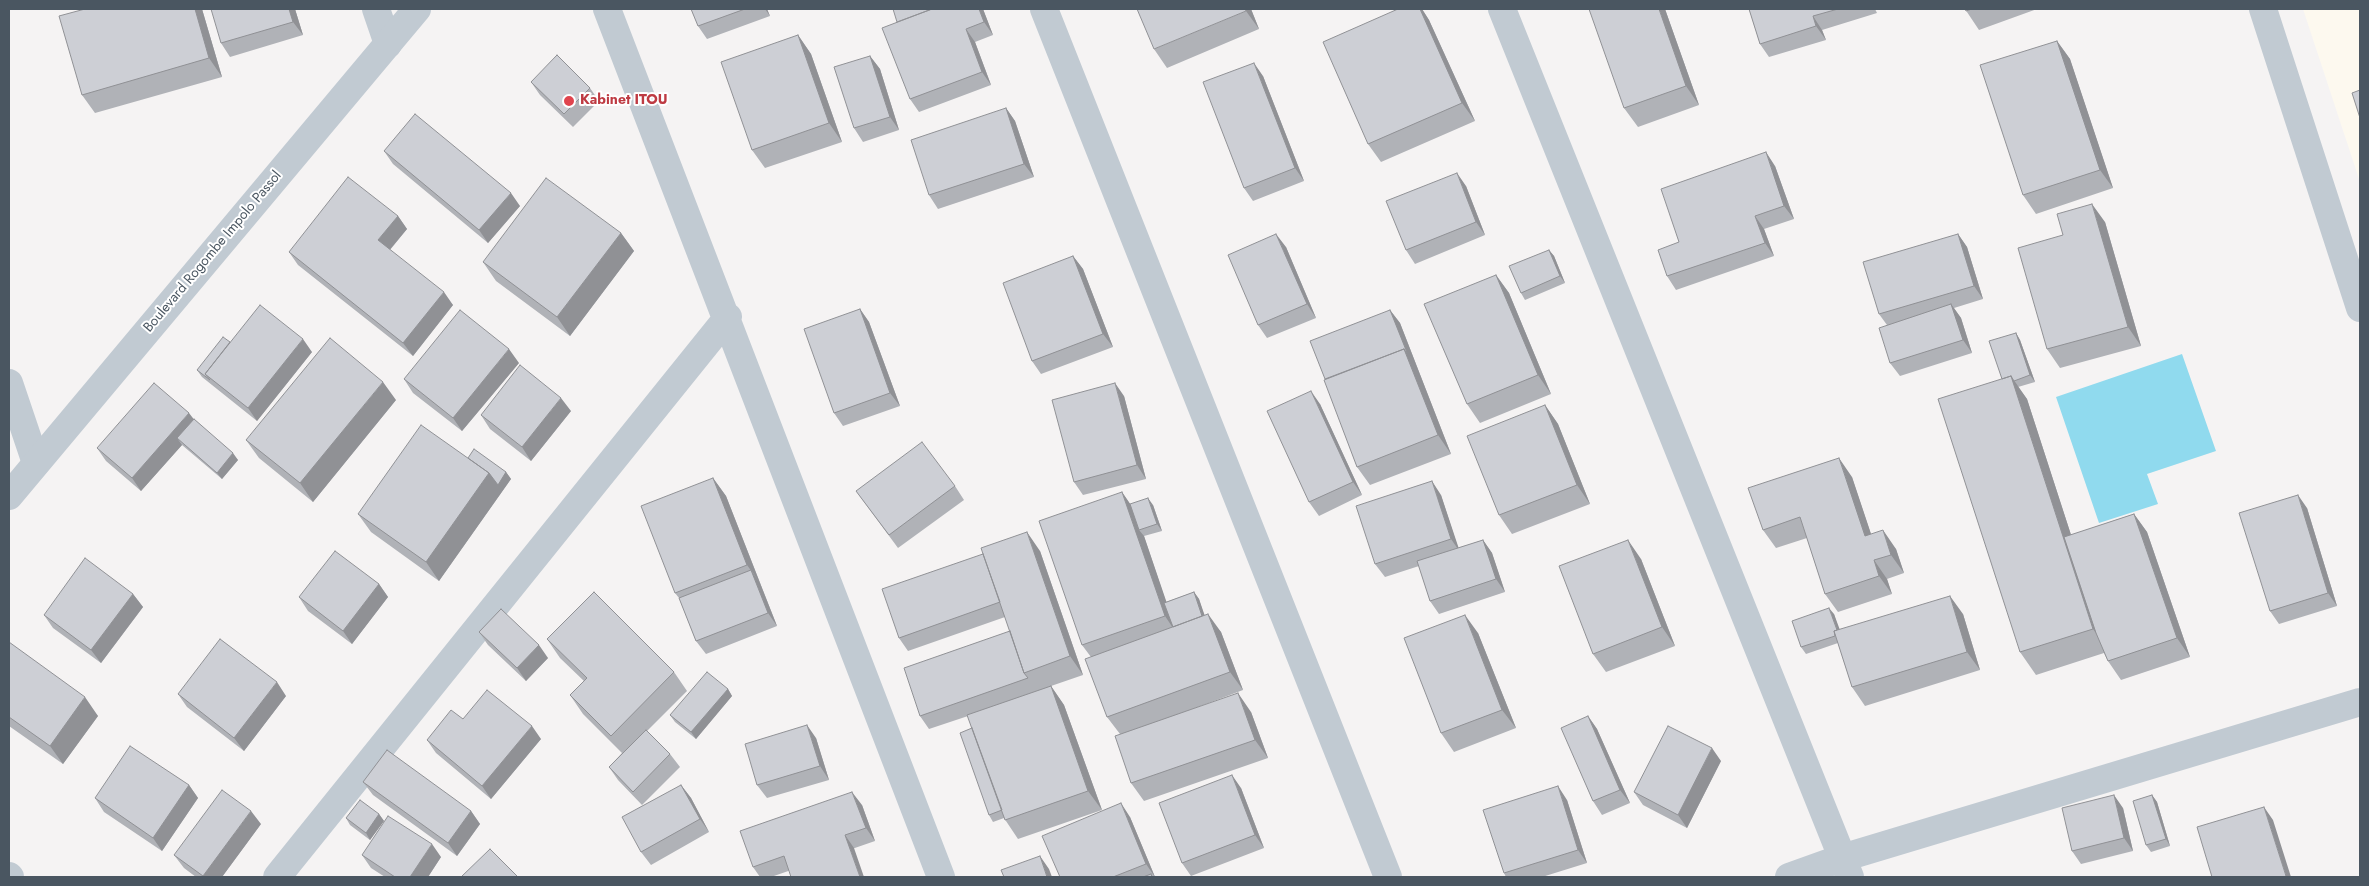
<!DOCTYPE html>
<style>
body{margin:0}
#map{position:relative;width:2369px;height:886px;overflow:hidden;background:#f5f3f3;font-family:Jost,sans-serif}
canvas{display:block}
.frame{position:absolute;inset:0;border:10px solid #4a5661;pointer-events:none}
</style>
<div id="map">
<canvas width="2369" height="886"></canvas>
<div class="frame"></div>
</div>
<script>
const c = document.querySelector('canvas').getContext('2d');
c.lineJoin = 'round';
function fill(path, color) { c.fillStyle = color; c.fill(path, 'evenodd'); }
const toPath = rows => new Path2D(rows.map(r => 'M' + r).join(''));
function stroke(path, color, width, dash) { c.strokeStyle = color; c.lineWidth = width; c.lineCap = dash ? 'butt' : 'round'; c.setLineDash(dash || []); c.stroke(path); }
function write(font, color, halo, rows, align = 'center') {
  c.font = font + ' Jost,sans-serif'; c.lineWidth = 4; c.setLineDash([]); c.textBaseline = 'middle'; c.strokeStyle = halo; c.fillStyle = color; for (const [text, x, y, turn = 0] of rows) {
    c.save(); c.translate(x, y); c.rotate((+turn || 0) * Math.PI / 180); c.textAlign = isNaN(turn) ? turn : align; if (halo) c.strokeText(text, 0, 0); c.fillText(text, 0, 0); c.restore();
  }
}
fill(toPath([
 [2303,9,2360,9,2360,182]
]), '#fdf9ef');
fill(toPath([
 [2182,354,2216,451,2147,474,2158,504,2099,523,2056,397]
]), '#90daee');
stroke(toPath([
 [376,9,388,44],
 [607,9,941,877],
 [1044,9,1388,877],
 [1502,9,1850,877],
 [2263,9,2360,308],
 [9,383,36,463],
 [9,876,10,877],
 [277,877,728,317],
 [1789,877,1842,858,2360,702]
]), '#c1cad2', 28);
stroke(toPath([
 [9,496,417,9]
]), '#c1cad2', 28);
fill(toPath([
 [85,9,202,9,222,77,95,113,82,95],
 [295,9,303,35,230,57,221,43],
 [691,9,767,9,770,16,707,39,698,26],
 [983,9,993,35,975,42,991,85,919,112,910,99],
 [1251,9,1259,29,1167,68,1154,49],
 [1398,9,1422,9,1429,20,1475,121,1381,162,1368,144],
 [1665,9,1699,105,1638,127,1624,108],
 [1749,9,1875,9,1877,13,1822,30,1826,40,1769,57,1760,44],
 [1965,9,2037,9,1979,30],
 [798,35,811,54,842,142,765,168,752,150],
 [2057,41,2070,59,2113,188,2036,214,2023,195],
 [870,56,880,69,899,130,863,142,854,128],
 [1263,76,1304,181,1253,201,1244,188],
 [531,82,590,88,599,101,573,127,540,95],
 [1006,108,1015,121,1034,177,938,209,929,195],
 [384,151,520,206,488,243,393,164],
 [1775,166,1794,219,1764,229,1774,256,1676,290,1667,276,1679,242],
 [1466,186,1485,235,1415,264,1406,250],
 [398,216,407,229,390,250,453,305,413,356,298,265,289,252],
 [2105,222,2141,346,2060,368,2047,349,2063,235],
 [621,233,634,251,570,336,496,281,483,262],
 [1958,234,1967,247,1983,299,1954,308,1961,318,1972,353,1900,376,1890,363,1887,325,1879,314],
 [1286,247,1316,318,1267,338,1258,325],
 [1549,250,1554,256,1565,283,1525,300,1521,293],
 [1073,256,1083,269,1113,347,1041,374,1032,361],
 [1496,275,1509,293,1551,394,1480,423,1467,404],
 [860,309,869,322,900,406,843,426,834,413],
 [1390,310,1400,323,1451,454,1370,485,1357,467,1325,379],
 [2016,333,2020,340,2035,382,2018,387,2027,399,2071,535,2134,514,2147,532,2190,657,2121,680,2108,661,2104,653,2036,675,2020,652,2002,379],
 [230,342,312,352,257,421,202,377,197,370],
 [519,363,462,431,413,393,404,379],
 [1124,396,1146,479,1083,495,1074,482],
 [396,400,313,502,259,458,246,440],
 [1320,404,1362,495,1319,516,1309,502],
 [1545,405,1558,424,1590,504,1512,534,1499,515],
 [571,411,531,461,490,429,481,415],
 [194,419,238,460,222,479,182,445,141,491,106,461,97,448],
 [468,458,506,472,511,479,439,581,371,532,358,514],
 [1852,477,1871,534,1896,549,1904,573,1887,579,1892,594,1838,612,1825,594,1807,538,1776,548,1763,530],
 [713,478,726,496,777,626,706,654,696,641,679,598,675,593],
 [955,486,964,500,898,548,856,491],
 [1122,492,1130,504,1153,505,1162,531,1144,536,1166,602,1194,592,1199,599,1204,615,1221,632,1243,690,1185,712,1251,712,1268,758,1144,801,1131,783,1120,734,1107,717,1091,657,1082,645],
 [1441,495,1458,548,1483,540,1492,553,1505,592,1439,614,1430,601,1419,566,1385,577,1375,564],
 [2307,508,2337,606,2279,624,2270,611],
 [1040,551,1083,675,1051,686,1064,705,1102,810,1018,839,1004,818,993,822,989,815,972,728,968,716,929,729,920,716,1010,631,1005,617,908,651,899,638,983,554],
 [1641,559,1675,646,1606,672,1593,654],
 [379,584,388,597,352,644,308,611,299,597],
 [133,594,143,607,101,663,53,628,44,615],
 [1834,614,1839,630,1963,614,1980,670,1865,706,1852,687,1838,643,1806,654,1801,647],
 [479,632,548,658,526,681,488,645],
 [1478,633,1516,728,1454,752,1441,733],
 [547,639,674,672,687,691,647,731,670,754,680,767,642,805,618,780,609,767,622,753,583,714,570,695,584,681,560,658],
 [9,642,98,716,63,764,9,726],
 [728,689,732,696,696,739,675,722,670,715],
 [178,694,286,696,244,751,187,707],
 [1588,716,1597,729,1630,803,1602,815,1593,801],
 [463,719,541,739,491,799,436,753,427,740],
 [816,738,829,780,767,798,757,785],
 [1721,761,1687,828,1643,805,1634,792],
 [363,782,471,811,480,824,457,856,373,795],
 [189,785,198,798,162,851,104,812,95,798],
 [681,785,691,798,709,832,651,865,641,852],
 [1241,788,1264,848,1191,876,1182,863],
 [2152,795,2157,802,2170,846,2151,852,2146,845],
 [1567,800,1587,863,1542,877,1506,877,1504,873],
 [862,805,875,841,771,877,760,877,753,867],
 [2123,808,2133,851,2081,864,2072,851],
 [379,814,384,821,370,840,350,825,346,818],
 [1130,817,1155,877,1060,877],
 [261,824,222,877,196,877,184,868,174,855],
 [362,855,441,857,428,877,385,877,371,868]
]), '#b0b2b7');
fill(toPath([
 [195,9,202,9,222,77,209,58],
 [289,9,295,9,303,35,293,22],
 [765,9,767,9,770,16],
 [979,9,983,9,993,35,984,22],
 [1245,9,1251,9,1259,29,1246,11],
 [1420,9,1422,9,1429,20,1475,121,1462,103],
 [1659,9,1665,9,1699,105,1686,86],
 [1813,16,1822,30,1826,40,1816,26],
 [966,29,975,42,991,85,982,72],
 [798,35,811,54,842,142,829,123],
 [2057,41,2070,59,2113,188,2100,170],
 [870,56,880,69,899,130,890,117],
 [1254,63,1263,76,1304,181,1295,168],
 [1006,108,1015,121,1034,177,1024,164],
 [1766,152,1775,166,1794,219,1784,206],
 [1457,173,1466,186,1485,235,1476,222],
 [511,193,520,206,488,243,479,230],
 [2092,204,2105,222,2141,346,2128,327],
 [398,216,407,229,387,253,378,240],
 [1755,216,1764,229,1774,256,1765,243],
 [621,233,634,251,570,336,557,317],
 [1276,234,1286,247,1316,318,1307,304],
 [1958,234,1967,247,1983,299,1974,286],
 [1549,250,1554,256,1565,283,1560,276],
 [1073,256,1083,269,1113,347,1103,334],
 [1496,275,1509,293,1551,394,1538,375],
 [444,292,453,305,413,356,403,343],
 [1951,304,1961,318,1972,353,1963,340],
 [860,309,869,322,900,406,890,393],
 [1390,310,1400,323,1451,454,1438,435,1404,349],
 [2016,333,2020,340,2035,382,2030,375],
 [303,339,312,352,257,421,248,408],
 [509,349,519,363,462,431,453,418],
 [2011,376,2027,399,2109,652,2093,629],
 [383,382,396,400,313,502,300,483],
 [1115,383,1124,396,1146,479,1137,465],
 [1311,391,1320,404,1362,495,1353,482],
 [561,398,571,411,531,461,522,447],
 [1545,405,1558,424,1590,504,1577,485],
 [189,413,199,426,177,438,182,445,141,491,132,478],
 [233,453,238,460,222,479,217,473],
 [1839,458,1852,477,1878,555,1865,536],
 [506,472,511,479,439,581,426,562,489,473],
 [713,478,726,496,760,583,747,565],
 [1432,481,1441,495,1460,552,1451,539],
 [1122,492,1135,511,1139,530,1144,536,1175,627,1173,628,1165,616],
 [2298,495,2307,508,2337,606,2328,593],
 [1148,498,1153,505,1162,531,1157,524],
 [2134,514,2147,532,2190,657,2177,638],
 [1883,530,1896,549,1904,573,1891,555],
 [1027,532,1040,551,1083,675,1070,656],
 [1483,540,1492,553,1505,592,1496,579],
 [1628,540,1641,559,1675,646,1662,627],
 [1874,560,1887,579,1892,594,1879,576],
 [751,570,760,583,777,626,768,613],
 [379,584,388,597,352,644,343,631],
 [1194,592,1199,599,1208,625,1203,618],
 [133,594,143,607,101,663,91,650],
 [1950,596,1963,614,1980,670,1967,652],
 [1829,608,1834,614,1844,641,1839,634],
 [1208,614,1221,632,1243,690,1230,672],
 [1465,615,1478,633,1516,728,1502,710],
 [539,645,548,658,526,681,517,668],
 [277,682,286,696,244,751,234,738],
 [1051,686,1064,705,1102,810,1088,791],
 [728,689,732,696,696,739,691,732],
 [1238,693,1251,712,1268,758,1255,740],
 [85,697,98,716,63,764,50,746],
 [1588,716,1597,729,1630,803,1620,790],
 [807,725,816,738,829,780,820,766],
 [532,726,541,739,491,799,482,786],
 [1712,748,1721,761,1687,828,1678,815],
 [1232,775,1241,788,1264,848,1255,835],
 [189,785,198,798,162,851,153,838],
 [681,785,691,798,709,832,700,819],
 [1558,786,1567,800,1587,863,1578,850],
 [852,792,862,805,875,841,866,828],
 [2114,795,2123,808,2133,851,2124,838],
 [2152,795,2157,802,2170,846,2166,839],
 [1121,803,1130,817,1155,877,1146,864],
 [2264,807,2273,820,2291,877,2286,877,2286,876],
 [251,811,261,824,222,877,204,877,203,876],
 [471,811,480,824,457,856,448,843],
 [379,814,384,821,370,840,366,833],
 [845,835,854,848,864,877,860,877],
 [432,844,441,857,428,877,410,877],
 [1040,856,1049,869,1052,877,1047,877]
]), '#909195');
const building = toPath([
 [85,9,195,9,209,58,82,95,59,16,85,9],
 [211,9,289,9,293,22,221,43,211,9],
 [691,9,745,9,698,26,691,9],
 [893,9,932,9,897,22,893,9],
 [932,9,979,9,984,22,966,29,982,72,910,99,882,28,932,9],
 [1137,9,1245,9,1246,11,1154,49,1137,9],
 [1398,9,1420,9,1462,103,1368,144,1323,42,1398,9],
 [1589,9,1659,9,1686,86,1624,108,1589,9],
 [1749,9,1838,9,1813,16,1816,26,1760,44,1749,9],
 [1965,9,1972,9,1966,11,1965,9],
 [798,35,829,123,752,150,721,62,798,35],
 [2057,41,2100,170,2023,195,1980,65,2057,41],
 [557,55,590,88,564,114,531,82,557,55],
 [870,56,890,117,854,128,834,67,870,56],
 [1254,63,1295,168,1244,188,1203,82,1254,63],
 [2360,90,2360,118,2352,93,2360,90],
 [1006,108,1024,164,929,195,911,140,1006,108],
 [415,114,511,193,479,230,384,151,415,114],
 [1766,152,1784,206,1755,216,1765,243,1667,276,1658,250,1679,242,1661,189,1766,152],
 [1457,173,1476,222,1406,250,1386,201,1457,173],
 [348,177,398,216,378,240,444,292,403,343,289,252,348,177],
 [546,178,621,233,557,317,483,262,546,178],
 [2092,204,2128,327,2047,349,2018,248,2063,235,2057,214,2092,204],
 [1276,234,1307,304,1258,325,1228,255,1276,234],
 [1958,234,1974,286,1879,314,1863,262,1958,234],
 [1549,250,1560,276,1521,293,1509,266,1549,250],
 [1073,256,1103,334,1032,361,1003,283,1073,256],
 [1496,275,1538,375,1467,404,1424,304,1496,275],
 [1951,304,1963,340,1890,363,1879,328,1951,304],
 [260,305,303,339,248,408,205,374,260,305],
 [860,309,890,393,834,413,804,329,860,309],
 [460,310,509,349,453,418,404,379,460,310],
 [1390,310,1408,355,1404,349,1325,379,1310,341,1390,310],
 [2016,333,2030,375,2014,381,2011,376,2002,379,1989,341,2016,333],
 [223,337,230,342,205,374,210,380,197,370,223,337],
 [330,338,383,382,300,483,246,440,330,338],
 [1404,349,1438,435,1357,467,1324,380,1404,349],
 [520,365,561,398,522,447,481,415,520,365],
 [2011,376,2093,629,2020,652,1938,399,2011,376],
 [154,383,189,413,132,478,97,448,154,383],
 [1115,383,1137,465,1074,482,1052,400,1115,383],
 [1311,391,1353,482,1309,502,1267,411,1311,391],
 [1545,405,1577,485,1499,515,1467,436,1545,405],
 [194,419,233,453,217,473,177,438,194,419],
 [421,425,489,473,426,562,358,514,421,425],
 [922,442,955,486,889,535,856,491,922,442],
 [474,449,506,472,498,485,489,473,468,458,474,449],
 [1839,458,1865,536,1883,530,1891,555,1874,560,1879,576,1825,594,1800,517,1763,530,1748,488,1839,458],
 [713,478,747,565,675,593,641,506,713,478],
 [1432,481,1451,539,1375,564,1356,506,1432,481],
 [1122,492,1165,616,1082,645,1039,521,1122,492],
 [2298,495,2328,593,2270,611,2239,513,2298,495],
 [1148,498,1157,524,1139,530,1130,504,1148,498],
 [2134,514,2177,638,2108,661,2096,633,2064,537,2134,514],
 [1027,532,1070,656,1024,673,981,548,1027,532],
 [1483,540,1496,579,1430,601,1417,561,1483,540],
 [1628,540,1662,627,1593,654,1559,566,1628,540],
 [335,551,379,584,343,631,299,597,335,551],
 [983,554,1000,602,899,638,882,589,983,554],
 [85,558,133,594,91,650,44,615,85,558],
 [751,570,768,613,696,641,679,598,751,570],
 [594,592,674,672,611,736,570,695,587,678,547,639,594,592],
 [1194,592,1202,616,1173,627,1164,603,1194,592],
 [1950,596,1967,652,1852,687,1834,631,1950,596],
 [1829,608,1837,630,1834,631,1835,636,1801,647,1792,621,1829,608],
 [501,609,539,645,517,668,479,632,501,609],
 [1208,614,1230,672,1107,717,1085,659,1208,614],
 [1465,615,1502,710,1441,733,1404,638,1465,615],
 [1010,631,1024,673,1028,678,920,716,904,668,1010,631],
 [220,639,277,682,234,738,178,694,220,639],
 [9,642,85,697,50,746,9,717,9,642],
 [707,672,728,689,691,732,670,715,707,672],
 [1051,686,1088,791,1005,820,967,715,1051,686],
 [487,690,532,726,482,786,427,740,451,710,463,719,487,690],
 [1238,693,1255,740,1131,783,1115,736,1238,693],
 [1588,716,1620,790,1593,801,1561,728,1588,716],
 [807,725,820,766,757,785,745,744,807,725],
 [1668,726,1712,748,1678,815,1634,792,1668,726],
 [972,728,1002,810,989,815,960,733,972,728],
 [646,730,670,754,633,792,609,767,646,730],
 [130,746,189,785,153,838,95,798,130,746],
 [387,750,471,811,448,843,363,782,387,750],
 [1232,775,1255,835,1182,863,1159,803,1232,775],
 [681,785,700,819,641,852,622,817,681,785],
 [1558,786,1578,850,1504,873,1483,810,1558,786],
 [222,790,251,811,203,876,174,855,222,790],
 [852,792,866,828,845,835,860,877,791,877,784,856,753,867,740,831,852,792],
 [2114,795,2124,838,2072,851,2062,808,2114,795],
 [2152,795,2166,839,2146,845,2133,801,2152,795],
 [360,800,379,814,366,833,346,818,360,800],
 [1121,803,1146,864,1113,877,1060,877,1042,836,1121,803],
 [2264,807,2286,876,2283,877,2212,877,2197,827,2264,807],
 [388,816,432,844,410,877,395,877,362,855,388,816],
 [490,849,518,877,461,877,490,849],
 [1040,856,1047,877,1004,877,1001,870,1040,856],
 [1151,874,1152,877,1143,877,1151,874]
]);
fill(building, '#cdcfd5');
stroke(building, '#909195', 1);
for (const [x, y, r, color] of [
 [569,101,6,"#e0444e"]
]) { const dot = new Path2D(); dot.arc(x, y, r, 0, 2 * Math.PI); c.fillStyle = color; c.fill(dot); stroke(dot, '#fff', 2); }
write('bold 14px', '#be3a42', '#fff', [
 ["Kabinet ITOU",580,101]
], 'left');
write('14px', '#4a5661', '#fff', [
 ["Boulevard Rogombe Impolo Passol",213,252,-50]
]);
</script>
